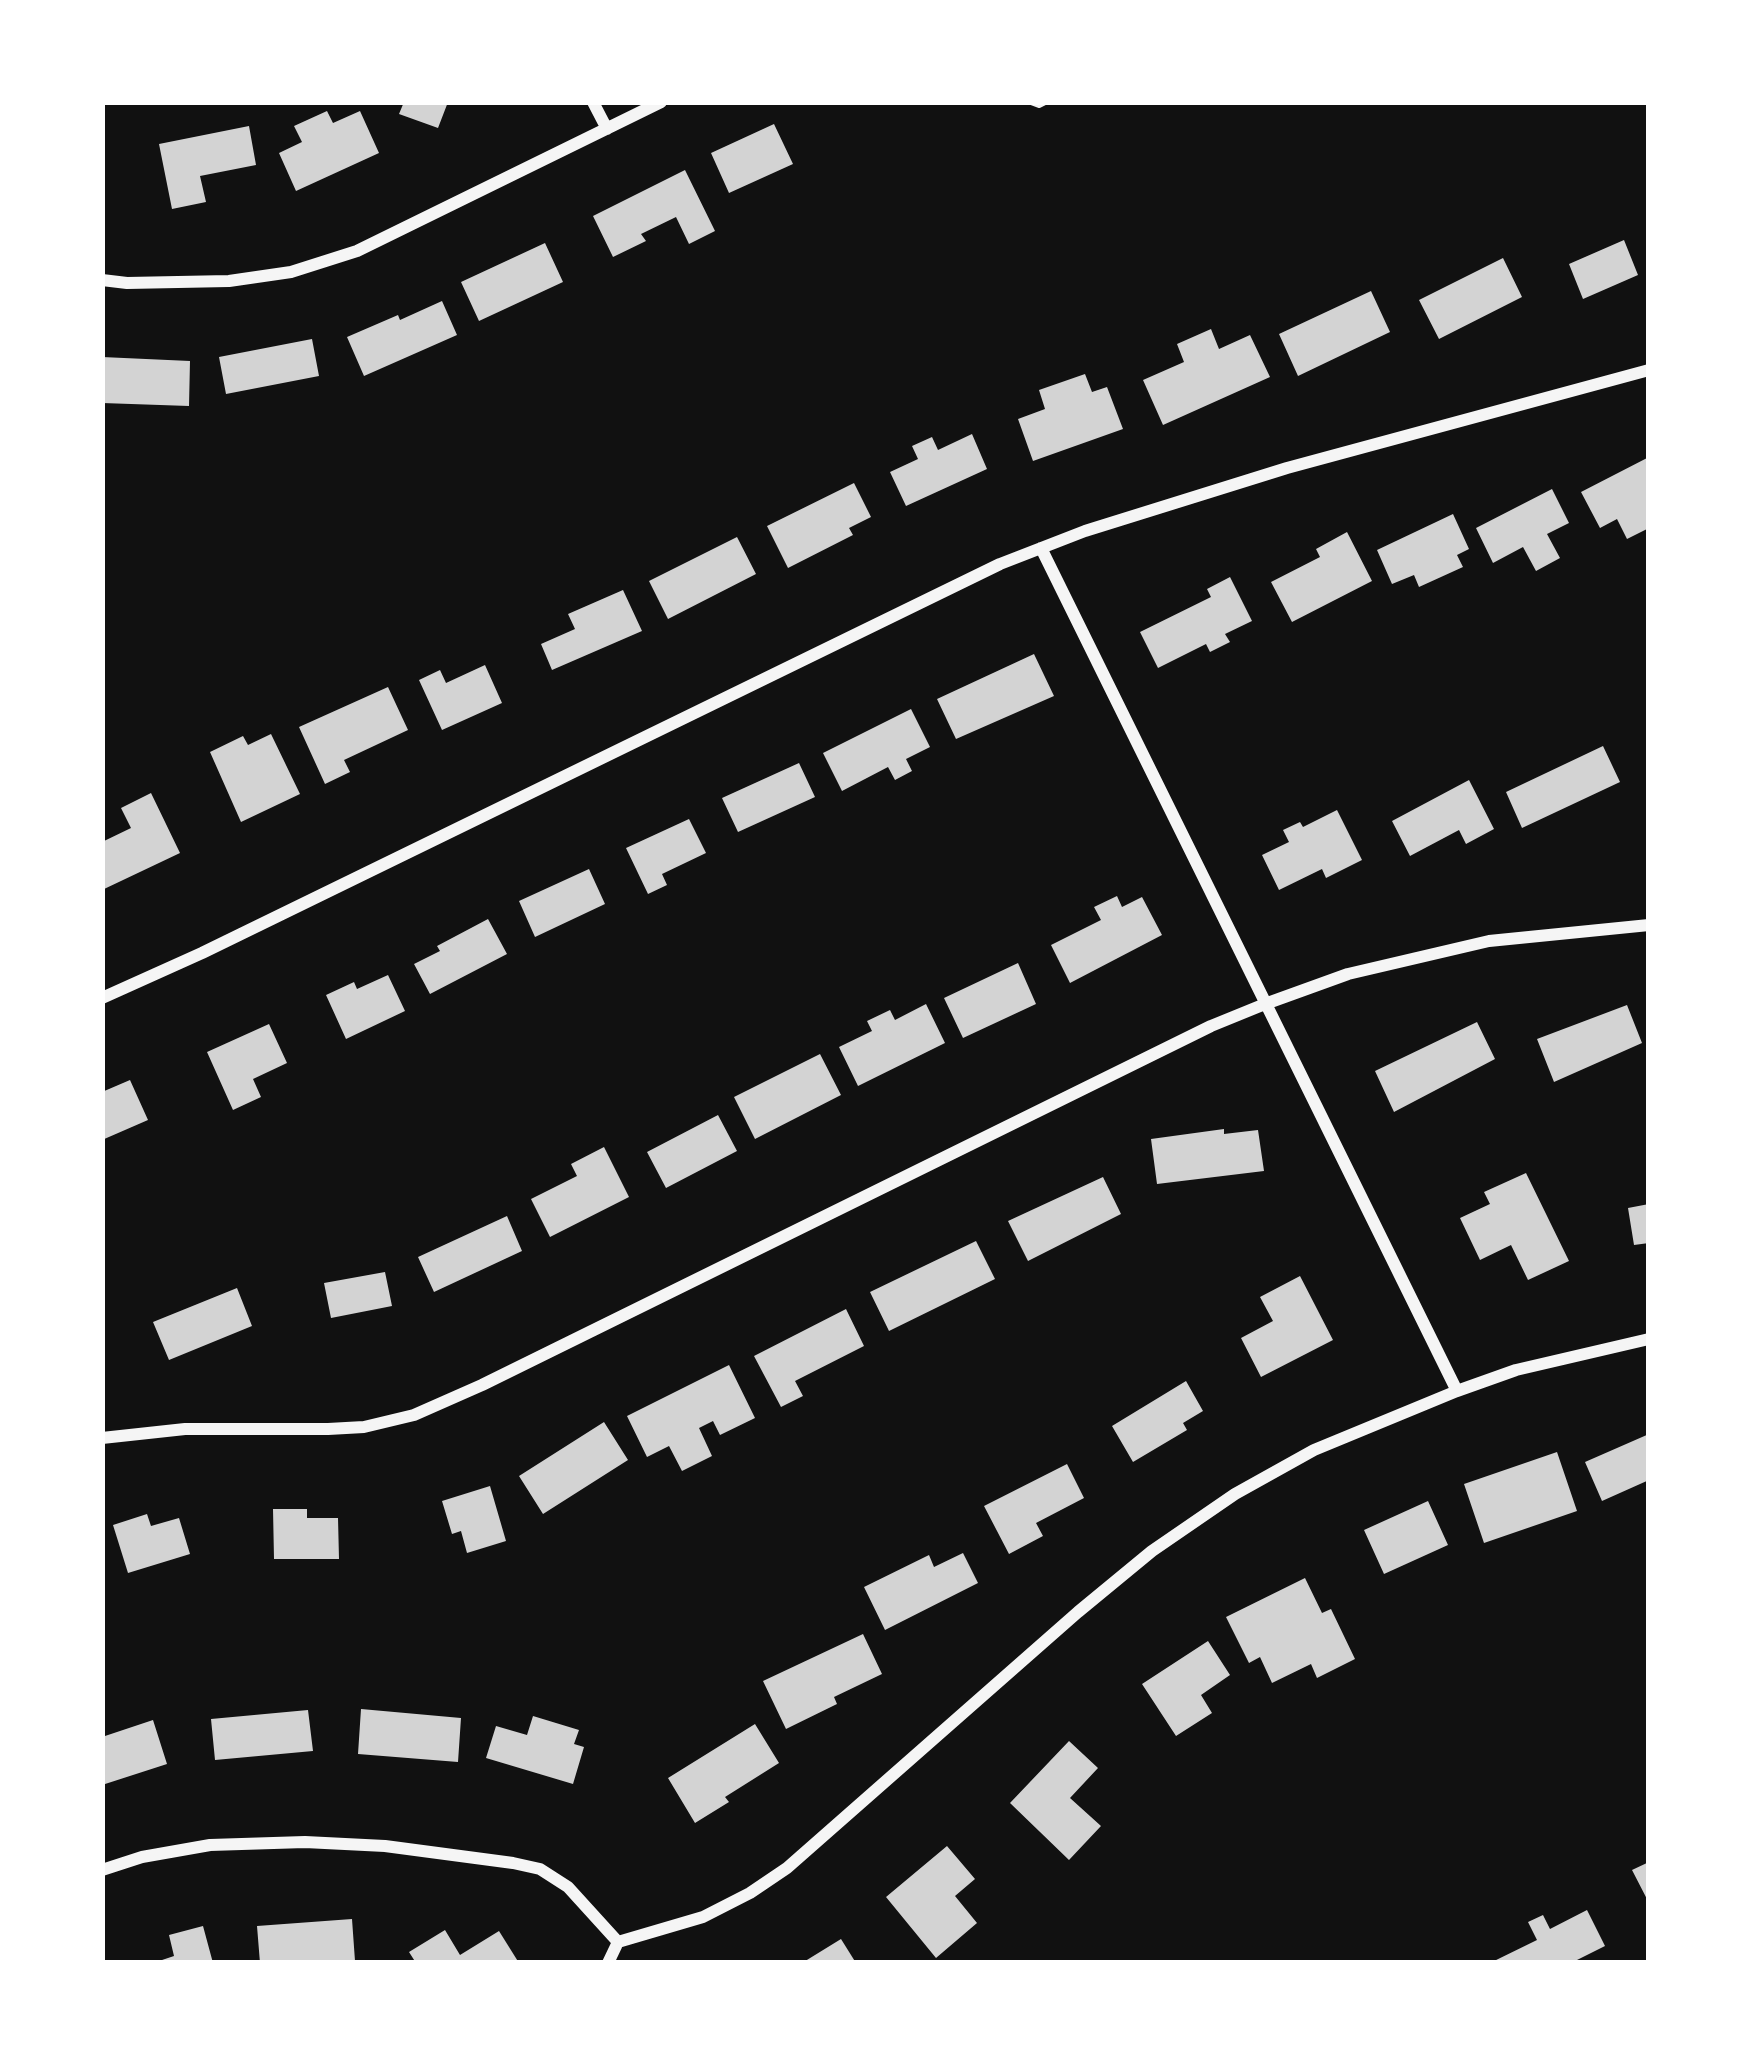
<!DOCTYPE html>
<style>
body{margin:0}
#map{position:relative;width:1751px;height:2065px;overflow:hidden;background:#111;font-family:"Public Sans",sans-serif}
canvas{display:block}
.frame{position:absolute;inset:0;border:105px solid #fff;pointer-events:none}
</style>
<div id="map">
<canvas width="1751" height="2065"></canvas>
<div class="frame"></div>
</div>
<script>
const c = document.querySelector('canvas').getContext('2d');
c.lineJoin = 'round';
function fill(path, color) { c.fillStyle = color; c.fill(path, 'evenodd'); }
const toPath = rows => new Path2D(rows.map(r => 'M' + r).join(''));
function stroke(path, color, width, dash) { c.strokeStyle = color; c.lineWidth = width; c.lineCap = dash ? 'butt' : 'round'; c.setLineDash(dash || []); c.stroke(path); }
fill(toPath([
 [404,102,448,102,438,128,399,114],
 [327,111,333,123,360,111,379,153,296,191,279,153,302,142,294,126],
 [774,124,793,164,729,193,711,153],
 [249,126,256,165,200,176,206,202,172,209,159,144],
 [685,170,715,231,689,244,676,217,641,234,646,241,613,257,593,216],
 [1624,240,1638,275,1583,299,1569,264],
 [545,243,563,282,479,321,461,282],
 [1503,258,1522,297,1439,339,1419,300],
 [1371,291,1390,332,1298,376,1279,334],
 [442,301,457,335,364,376,347,337,398,315,400,320],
 [1211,329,1219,349,1250,335,1270,377,1163,425,1143,380,1184,362,1177,344],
 [312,339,319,376,226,394,219,357],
 [102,357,190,361,189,406,102,403],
 [1085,374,1092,392,1107,387,1123,429,1033,461,1018,419,1045,409,1039,390],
 [972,434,987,469,906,506,890,472,918,459,912,446,932,437,938,450],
 [1649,457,1649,528,1627,539,1617,519,1600,528,1581,492],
 [854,483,871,517,849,528,853,535,788,568,767,526],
 [1552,489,1569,523,1547,534,1560,558,1536,571,1523,547,1493,563,1476,528],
 [1453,514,1469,549,1457,555,1463,567,1419,587,1414,575,1392,584,1377,550],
 [1347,532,1372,581,1292,622,1271,582,1320,557,1316,549],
 [737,537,756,574,668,619,649,581],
 [1230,577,1252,621,1225,634,1230,642,1210,652,1206,644,1158,668,1140,632,1211,597,1207,589],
 [623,590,642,631,552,670,541,644,575,629,568,614],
 [1034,654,1054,696,956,739,937,699],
 [485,665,502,703,442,730,419,680,440,670,446,683],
 [388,687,408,730,344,760,350,772,325,784,299,727],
 [911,709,930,747,906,759,912,771,895,780,888,767,842,791,823,753],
 [271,734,300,794,241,822,210,752,243,736,248,745],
 [1603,746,1620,782,1522,828,1506,792],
 [799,763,815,797,738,832,722,798],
 [1469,780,1494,829,1466,844,1459,830,1410,856,1392,821],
 [151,793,180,853,102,890,102,842,131,828,121,808],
 [1337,810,1362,860,1326,878,1322,869,1279,890,1262,855,1289,842,1283,830,1300,822,1303,827],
 [689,819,706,853,662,874,667,885,648,894,626,848],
 [589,869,605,904,535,937,519,901],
 [1117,896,1122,907,1142,897,1162,935,1070,983,1051,945,1101,920,1094,907],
 [488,919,507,954,430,994,414,964,440,951,437,946],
 [1018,963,1036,1004,963,1038,944,998],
 [388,975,405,1011,346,1039,326,995,354,982,357,989],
 [926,1004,945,1043,858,1086,839,1047,872,1031,867,1021,890,1010,895,1020],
 [1627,1005,1642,1043,1554,1082,1537,1039],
 [1477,1022,1495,1059,1394,1112,1375,1071],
 [269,1024,287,1063,253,1079,261,1097,233,1110,207,1052],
 [820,1054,841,1095,755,1139,734,1097],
 [130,1080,148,1120,102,1140,102,1092],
 [718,1115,737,1151,666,1188,647,1152],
 [1224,1129,1224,1134,1258,1130,1264,1171,1157,1184,1151,1139],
 [604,1147,629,1197,550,1237,531,1199,577,1176,571,1164],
 [1526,1173,1569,1261,1528,1280,1511,1245,1480,1260,1460,1218,1490,1204,1484,1192],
 [1103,1177,1121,1214,1028,1261,1008,1221],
 [1649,1204,1649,1243,1634,1245,1628,1208],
 [507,1216,522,1251,434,1292,418,1257],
 [976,1241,995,1279,889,1331,870,1292],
 [385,1272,392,1306,331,1318,324,1283],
 [1300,1276,1333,1340,1261,1377,1241,1338,1273,1321,1260,1297],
 [237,1288,252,1326,169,1360,153,1322],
 [846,1309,864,1346,795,1381,803,1396,781,1407,754,1356],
 [729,1365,755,1418,720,1435,713,1421,699,1428,712,1456,682,1471,669,1446,647,1457,627,1416],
 [1186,1381,1203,1411,1183,1423,1187,1430,1133,1462,1112,1426],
 [604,1422,628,1460,543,1514,519,1476],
 [1649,1434,1649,1480,1602,1501,1585,1462],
 [1557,1452,1577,1511,1484,1543,1464,1484],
 [1067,1464,1084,1498,1036,1523,1043,1536,1009,1554,984,1506],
 [490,1486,506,1541,467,1553,461,1531,452,1534,442,1501],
 [1428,1501,1448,1545,1384,1574,1364,1530],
 [273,1509,307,1509,307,1518,338,1518,339,1559,274,1559],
 [147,1514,151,1526,179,1518,190,1554,128,1573,113,1525],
 [963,1553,978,1583,885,1630,864,1587,929,1555,934,1567],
 [1305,1578,1322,1613,1331,1609,1355,1659,1317,1678,1311,1664,1272,1683,1260,1657,1249,1663,1226,1617],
 [863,1634,882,1674,834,1697,837,1704,786,1729,763,1681],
 [1208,1641,1230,1675,1201,1695,1212,1713,1176,1736,1142,1684],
 [361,1709,461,1718,458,1762,358,1754],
 [308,1710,313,1751,215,1760,211,1719],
 [533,1716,579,1730,574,1744,584,1747,573,1784,486,1758,496,1726,527,1735],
 [153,1720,167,1764,102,1785,102,1737],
 [755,1724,779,1763,725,1797,729,1802,695,1823,668,1778],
 [1069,1741,1098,1768,1070,1798,1101,1826,1069,1860,1010,1803],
 [947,1846,975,1879,955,1896,977,1923,936,1958,886,1897],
 [1649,1862,1649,1903,1632,1870],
 [1587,1910,1605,1946,1571,1963,1490,1963,1537,1940,1528,1922,1543,1915,1550,1929],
 [352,1919,355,1961,260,1963,257,1926],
 [203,1926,213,1963,153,1963,174,1956,169,1935],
 [445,1930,460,1955,499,1931,519,1963,416,1963,409,1952],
 [841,1939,856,1963,802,1963]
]), '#d3d3d3');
stroke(toPath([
 [1031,102,1039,105,1045,102]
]), '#f5f5f5', 6);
stroke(toPath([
 [593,102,607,129],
 [102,280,127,283,229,281,291,272,357,251,661,102],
 [1041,548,1457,1391],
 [102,998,202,953,1000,564,1085,531,1287,468,1649,370],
 [102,1438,185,1429,328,1429,364,1427,414,1415,482,1385,1211,1026,1265,1004,1348,974,1489,941,1649,925],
 [102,1870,142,1857,210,1845,305,1842,385,1846,513,1863,540,1869,568,1887,618,1942],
 [618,1942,703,1917,750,1893,787,1868,1078,1612,1152,1551,1235,1494,1314,1450,1457,1391,1516,1370,1649,1339],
 [608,1963,618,1942]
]), '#f5f5f5', 12);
</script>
